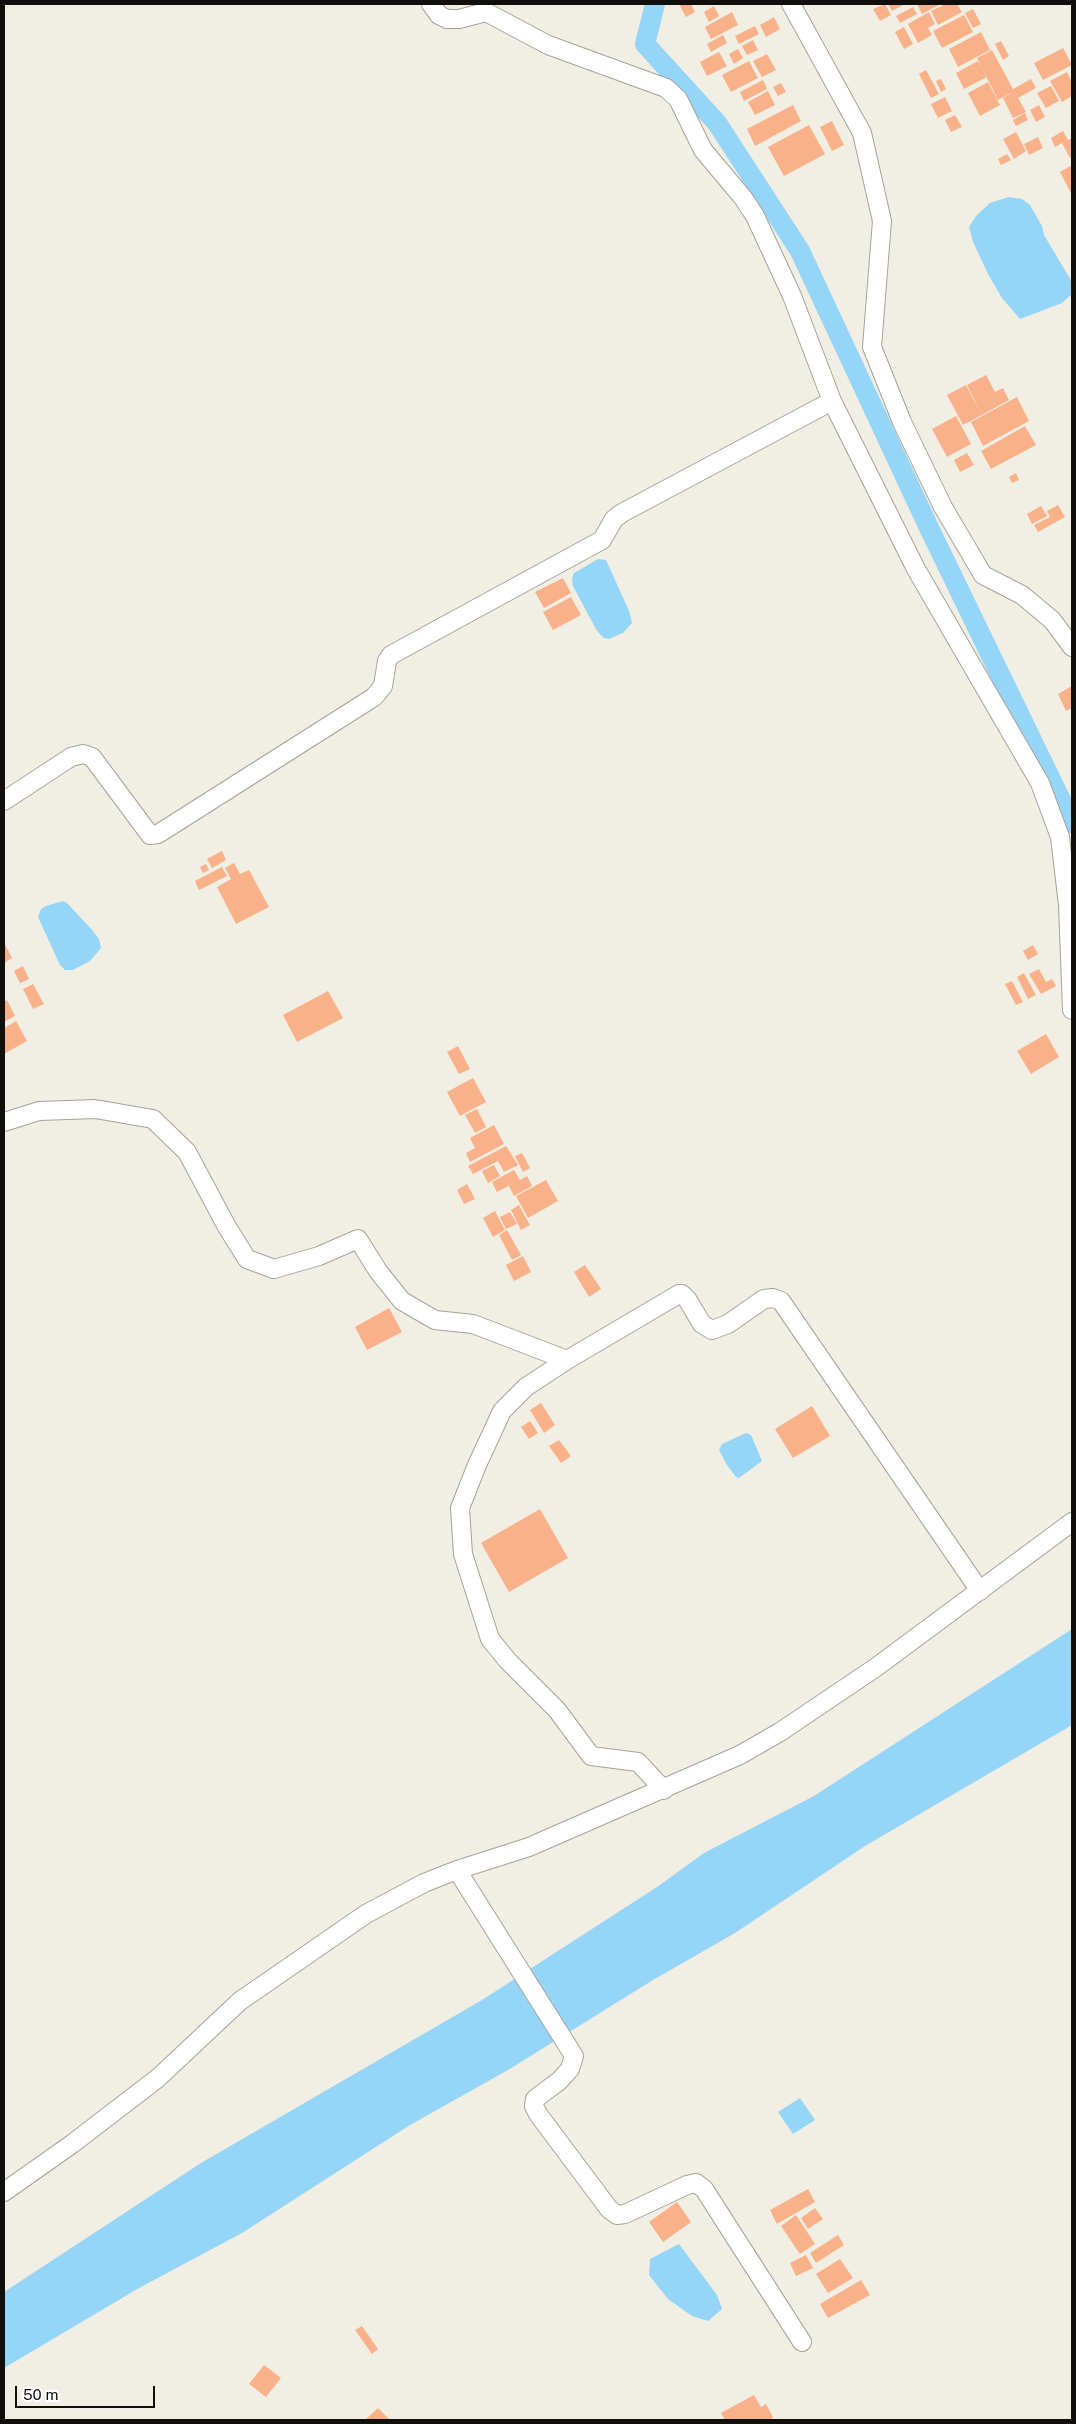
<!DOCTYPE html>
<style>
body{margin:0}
#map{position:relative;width:1076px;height:2424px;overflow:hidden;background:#f1eee3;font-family:"Public Sans",sans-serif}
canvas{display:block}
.frame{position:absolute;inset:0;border:5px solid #100f0c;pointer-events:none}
.scale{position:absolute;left:15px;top:2386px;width:140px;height:22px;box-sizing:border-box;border:2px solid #100f0c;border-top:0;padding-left:6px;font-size:15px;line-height:18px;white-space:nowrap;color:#100f0c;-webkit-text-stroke:4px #fff;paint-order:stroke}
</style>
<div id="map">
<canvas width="1076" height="2424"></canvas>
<div class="frame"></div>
<div class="scale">50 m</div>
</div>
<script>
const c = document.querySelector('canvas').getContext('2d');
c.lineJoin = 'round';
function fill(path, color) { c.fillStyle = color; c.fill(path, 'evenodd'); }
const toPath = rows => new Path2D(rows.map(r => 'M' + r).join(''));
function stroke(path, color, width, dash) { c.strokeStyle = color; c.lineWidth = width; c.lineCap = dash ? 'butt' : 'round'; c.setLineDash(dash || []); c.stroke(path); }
fill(toPath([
 [1009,197,1022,199,1030,205,1042,226,1044,235,1072,282,1072,294,1062,303,1020,319,1002,298,988,274,973,242,969,227,976,216,990,203],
 [598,559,606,560,629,611,632,623,623,633,609,639,604,638,597,631,573,586,572,578,574,573],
 [63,901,67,903,93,931,99,939,101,948,90,961,73,970,65,970,60,965,38,917,41,909,46,906],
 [746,1433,751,1435,762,1461,739,1478,736,1477,727,1465,719,1450,722,1444],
 [1072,1629,1072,1725,865,1846,735,1933,653,1980,508,2070,410,2125,242,2233,139,2288,4,2368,4,2292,201,2163,482,2000,657,1887,704,1853,814,1796],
 [800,2098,815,2120,793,2134,778,2112],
 [679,2244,717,2295,722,2309,708,2321,692,2316,668,2299,649,2275,650,2259]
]), '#95d5f7');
stroke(toPath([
 [655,4,645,44,717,123,800,251,930,530,1072,823]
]), '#95d5f7', 20);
fill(toPath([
 [679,4,691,4,695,12,686,17],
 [885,4,891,15,880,21,873,9],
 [888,4,905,4,892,11],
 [917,4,938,4,939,5,922,14],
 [946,4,957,4,962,12,938,25,931,11],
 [714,6,719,16,709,22,704,12],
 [913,7,917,14,900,23,896,16],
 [973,9,981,24,973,28,965,13],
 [732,12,738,25,711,39,705,27],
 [929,12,935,24,928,28,932,35,918,43,908,24],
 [964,15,973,32,942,48,933,31],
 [774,17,780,29,766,37,760,25],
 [755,26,759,34,739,44,735,36],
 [904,27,913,44,904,49,895,32],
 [981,32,990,50,958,67,949,49],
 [723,35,727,43,711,52,707,44],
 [753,40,758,50,747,55,742,46],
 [1001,41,1009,56,1003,60,995,44],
 [1063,48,1072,65,1043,80,1034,63],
 [738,49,743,58,734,64,729,54],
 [992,50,1013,89,1031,79,1036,88,1018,98,1026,112,1013,118,1003,98,1015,91,998,100,977,58],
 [719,52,727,66,707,76,700,62],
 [767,54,776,70,762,77,753,61],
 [749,61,758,78,731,92,722,75],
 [978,61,987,77,964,89,956,73],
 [926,70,939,94,931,98,919,74],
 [1067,72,1072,82,1072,96,1062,102,1050,81],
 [941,79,946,89,941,92,936,81],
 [763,80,767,89,744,101,740,92],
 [988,82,1000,105,980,116,968,93],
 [781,83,786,92,778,96,773,87],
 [1051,86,1059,101,1046,108,1037,93],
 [768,91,775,105,755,115,748,102],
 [945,97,952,111,938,118,931,104],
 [793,105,801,121,755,146,747,129],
 [1039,105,1045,117,1036,122,1030,110],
 [1025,113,1028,120,1016,126,1013,120],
 [955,115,962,127,951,132,945,120],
 [832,121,844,145,832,151,820,127],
 [809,125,825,154,784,176,768,147],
 [1063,131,1068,140,1072,138,1072,157,1070,158,1062,143,1055,147,1051,138],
 [1016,132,1026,151,1014,159,1003,139],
 [1038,137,1043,148,1029,155,1024,144],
 [1007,154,1011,160,1001,165,998,159],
 [1072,165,1072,195,1060,172],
 [986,375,995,392,1003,388,1009,400,982,415,967,385],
 [966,385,982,415,963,425,947,395],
 [1017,397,1029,421,983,446,971,422],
 [956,416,971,444,947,457,932,429],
 [1025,426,1036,445,991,469,981,451],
 [967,453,974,465,960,472,954,460],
 [1016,473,1019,480,1012,483,1009,477],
 [1058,505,1065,517,1038,532,1034,525,1050,517,1047,511],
 [1041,506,1047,516,1032,524,1027,514],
 [563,578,571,593,544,608,535,592],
 [571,597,581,615,553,630,543,612],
 [1072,686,1072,708,1066,711,1058,694],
 [222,851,226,860,212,868,207,859],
 [234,863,240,874,249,870,269,907,236,924,217,887,231,879,225,868],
 [206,864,209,870,203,873,200,867],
 [222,867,227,876,199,890,195,881],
 [4,942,12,958,4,963],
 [1033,945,1038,954,1028,960,1023,951],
 [23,966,29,979,20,983,14,971],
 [1039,969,1046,982,1052,979,1056,986,1041,994,1029,974],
 [1024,973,1036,995,1028,999,1017,977],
 [1012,981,1023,1002,1016,1005,1005,984],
 [33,984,44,1004,33,1009,23,989],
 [328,991,343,1018,297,1042,283,1015],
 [7,1000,15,1016,4,1022,4,1002],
 [16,1021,27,1041,4,1054,4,1028],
 [1046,1034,1059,1057,1031,1074,1017,1051],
 [458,1046,470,1069,459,1074,447,1052],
 [473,1078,486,1102,460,1116,447,1092],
 [477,1109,486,1127,475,1133,465,1115],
 [494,1125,504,1144,470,1162,466,1153,475,1148,470,1138],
 [506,1146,518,1165,504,1172,498,1161,473,1174,468,1166],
 [522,1153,530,1168,523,1172,515,1156],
 [494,1165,500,1176,488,1183,482,1171],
 [514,1170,520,1180,497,1192,492,1182],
 [527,1176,532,1186,514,1196,509,1186],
 [546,1180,558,1201,528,1218,516,1196],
 [467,1184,475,1199,464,1204,457,1190],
 [519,1205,530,1225,521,1230,511,1210],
 [495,1211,505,1230,493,1237,483,1218],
 [510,1212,517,1224,506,1229,500,1217],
 [507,1230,521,1255,512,1260,499,1235],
 [523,1256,531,1272,514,1281,506,1265],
 [585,1265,601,1289,589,1297,574,1272],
 [389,1308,402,1332,367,1350,355,1327],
 [541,1403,555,1425,544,1433,530,1410],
 [812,1406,830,1436,793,1458,775,1429],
 [530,1421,538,1433,529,1439,521,1427],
 [559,1440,571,1456,561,1463,549,1446],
 [540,1509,568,1558,509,1592,481,1543],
 [808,2189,815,2202,777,2224,770,2210],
 [677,2202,691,2222,663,2242,649,2222],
 [815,2208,823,2219,808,2229,801,2218],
 [796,2215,815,2244,800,2254,781,2226],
 [838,2235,844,2245,816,2263,810,2253],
 [806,2255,813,2268,796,2276,790,2263],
 [840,2259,853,2278,828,2293,816,2274],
 [861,2280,870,2295,828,2318,820,2304],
 [362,2326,378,2349,372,2354,355,2330],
 [264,2365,281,2378,266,2397,249,2384],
 [754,2395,761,2407,766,2404,773,2417,771,2420,725,2420,721,2413],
 [378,2408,390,2420,365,2420]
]), '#f9b18a');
const minor = toPath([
 [431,4,439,15,447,19,459,19,486,12,548,45,666,88,678,99,703,150,744,199,755,216,792,296,832,401,916,569,1040,783,1060,837,1068,905,1072,1010],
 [791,4,862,133,882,221,872,347,902,422,943,507,983,575,1022,595,1052,620,1072,647],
 [4,801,71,757,83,754,92,757,150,835,158,834,374,697,383,686,387,661,391,655,602,540,614,519,622,513,832,401],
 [4,1122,39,1111,95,1109,153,1119,187,1152,227,1227,247,1259,274,1269,319,1256,358,1239,378,1271,402,1301,435,1320,473,1324,567,1360,526,1387,502,1411,477,1465,460,1508,463,1554,490,1639,508,1661,557,1710,591,1756,638,1762,664,1790],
 [567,1360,679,1294,682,1294,687,1299,702,1324,712,1330,728,1324,764,1299,773,1298,781,1301,980,1591],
 [457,1870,574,2056,570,2069,559,2081,535,2099,534,2106,538,2114,609,2209,617,2215,625,2214,687,2185,696,2183,704,2189,802,2342],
 [4,2192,72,2144,158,2078,240,2001,366,1914,424,1883,457,1870,529,1847,740,1755,780,1732,875,1668,1072,1522]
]);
stroke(minor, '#a5a399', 20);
stroke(minor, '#fff', 18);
</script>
